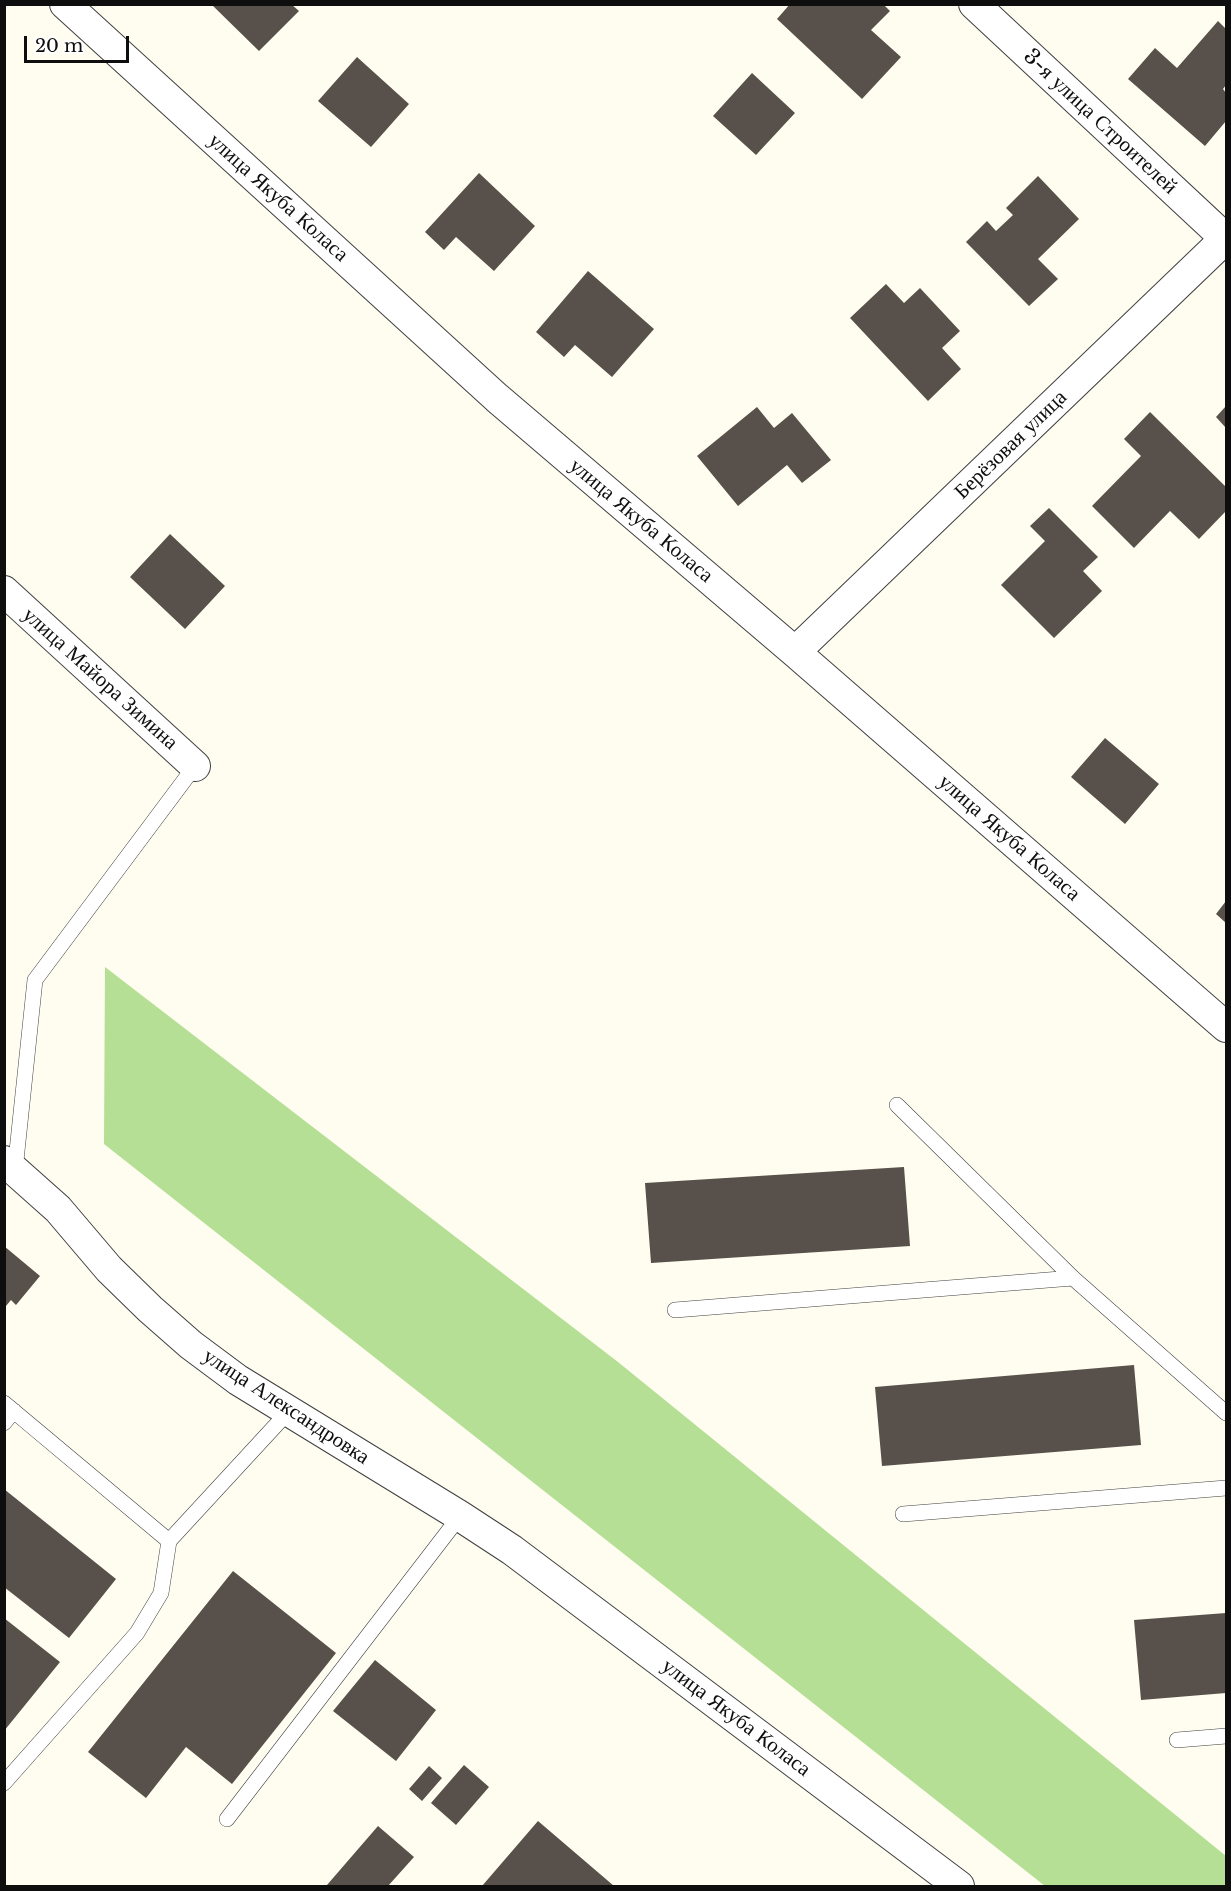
<!DOCTYPE html>
<meta charset="utf-8">
<style>
body{margin:0}
#map{position:relative;width:1231px;height:1891px;overflow:hidden;background:#fffcf0;font-family:"Libre Baskerville",serif}
canvas{display:block}
.frame{position:absolute;inset:0;border:6px solid #0e0e0e;pointer-events:none}
.scale{position:absolute;left:24px;top:36px;width:105px;height:27px;box-sizing:border-box;border:3px solid #0e0e0e;border-top:0;padding-left:8px;font-size:18px;line-height:21px;white-space:nowrap;color:#0e0e0e;-webkit-text-stroke:4px #fff;paint-order:stroke}
</style>
<div id="map">
<canvas width="1231" height="1891"></canvas>
<div class="frame"></div>
<div class="scale">20 m</div>
</div>
<script>
const c = document.querySelector('canvas').getContext('2d');
c.lineJoin = 'round';
function fill(path, color) { c.fillStyle = color; c.fill(path, 'evenodd'); }
const toPath = rows => new Path2D(rows.map(r => 'M' + r).join(''));
function stroke(path, color, width, dash) { c.strokeStyle = color; c.lineWidth = width; c.lineCap = dash ? 'butt' : 'round'; c.setLineDash(dash || []); c.stroke(path); }
function write(font, color, halo, rows, align = 'center') {
  c.font = font + ' "Libre Baskerville",serif'; c.lineWidth = 6; c.setLineDash([]); c.textBaseline = 'middle'; c.strokeStyle = halo; c.fillStyle = color; for (const [text, x, y, turn = 0] of rows) {
    c.save(); c.translate(x, y); c.rotate((+turn || 0) * Math.PI / 180); c.textAlign = isNaN(turn) ? turn : align; if (halo) c.strokeText(text, 0, 0); c.fillText(text, 0, 0); c.restore();
  }
}
fill(toPath([
 [105,967,618,1362,1226,1856,1226,1886,1045,1886,104,1144]
]), '#b4df94');
fill(toPath([
 [211,4,291,4,299,11,259,51],
 [790,4,883,4,890,11,871,30,901,57,862,99,777,19],
 [1218,21,1226,29,1226,85,1223,89,1226,93,1226,121,1205,146,1128,79,1155,48,1177,68],
 [357,57,409,104,371,147,318,101],
 [752,73,795,113,756,155,713,116],
 [479,173,535,226,494,271,456,237,444,250,425,232],
 [1038,176,1079,219,1038,259,1058,279,1029,306,966,242,987,221,996,231,1013,215,1006,208],
 [588,271,654,329,612,377,575,345,564,357,536,332],
 [886,284,904,303,920,288,960,331,942,348,961,369,928,401,850,318],
 [1226,406,1226,428,1216,417],
 [757,407,774,428,792,413,831,460,802,483,787,465,738,506,697,456],
 [1150,412,1226,487,1226,511,1199,539,1170,511,1134,548,1092,506,1141,456,1124,439],
 [1049,508,1098,557,1083,571,1102,591,1054,638,1001,585,1045,541,1030,526],
 [170,534,225,586,185,629,130,577],
 [1105,738,1159,784,1125,824,1071,777],
 [1226,901,1226,923,1216,914],
 [904,1167,910,1246,651,1263,645,1183],
 [4,1246,40,1276,16,1305,11,1300,6,1306,4,1305],
 [1134,1365,1141,1445,882,1466,875,1387],
 [4,1489,116,1579,69,1638,4,1587],
 [233,1571,336,1653,232,1784,186,1747,146,1798,88,1752],
 [1226,1613,1226,1693,1141,1700,1134,1620],
 [4,1618,60,1662,4,1731],
 [375,1660,436,1710,396,1761,333,1711],
 [464,1765,489,1787,456,1825,431,1803],
 [429,1766,442,1778,422,1801,409,1789],
 [538,1821,614,1886,482,1886],
 [378,1826,414,1857,388,1886,329,1886,327,1885]
]), '#58504a');
const lane = toPath([
 [897,1105,1073,1278,1226,1413],
 [15,1170,35,980,195,766],
 [675,1310,1073,1278],
 [4,1403,169,1541,161,1593,137,1633,4,1783],
 [4,1423,14,1411],
 [903,1514,1226,1488],
 [169,1541,289,1411],
 [1177,1740,1226,1736],
 [227,1819,460,1516]
]);
const street = toPath([
 [65,4,497,398,795,652,1226,1027],
 [974,4,1226,239],
 [4,591,195,766],
 [795,652,1226,238],
 [4,1161,58,1209,109,1269,150,1309,191,1345,238,1380,460,1516,512,1550,959,1886]
]);
stroke(lane, '#414141', 16);
stroke(street, '#414141', 32);
stroke(lane, '#fff', 15);
stroke(street, '#fff', 30);
write('21px', '#0e0e0e', '#fff', [
 ["3-я улица Строителей",1100,122,43],
 ["улица Якуба Коласа",278,198,42],
 ["Берёзовая улица",1011,445,-44],
 ["улица Якуба Коласа",641,521,40],
 ["улица Майора Зимина",100,679,42],
 ["улица Якуба Коласа",1009,838,41],
 ["улица Александровка",286,1407,33],
 ["улица Якуба Коласа",736,1718,37]
]);
</script>
